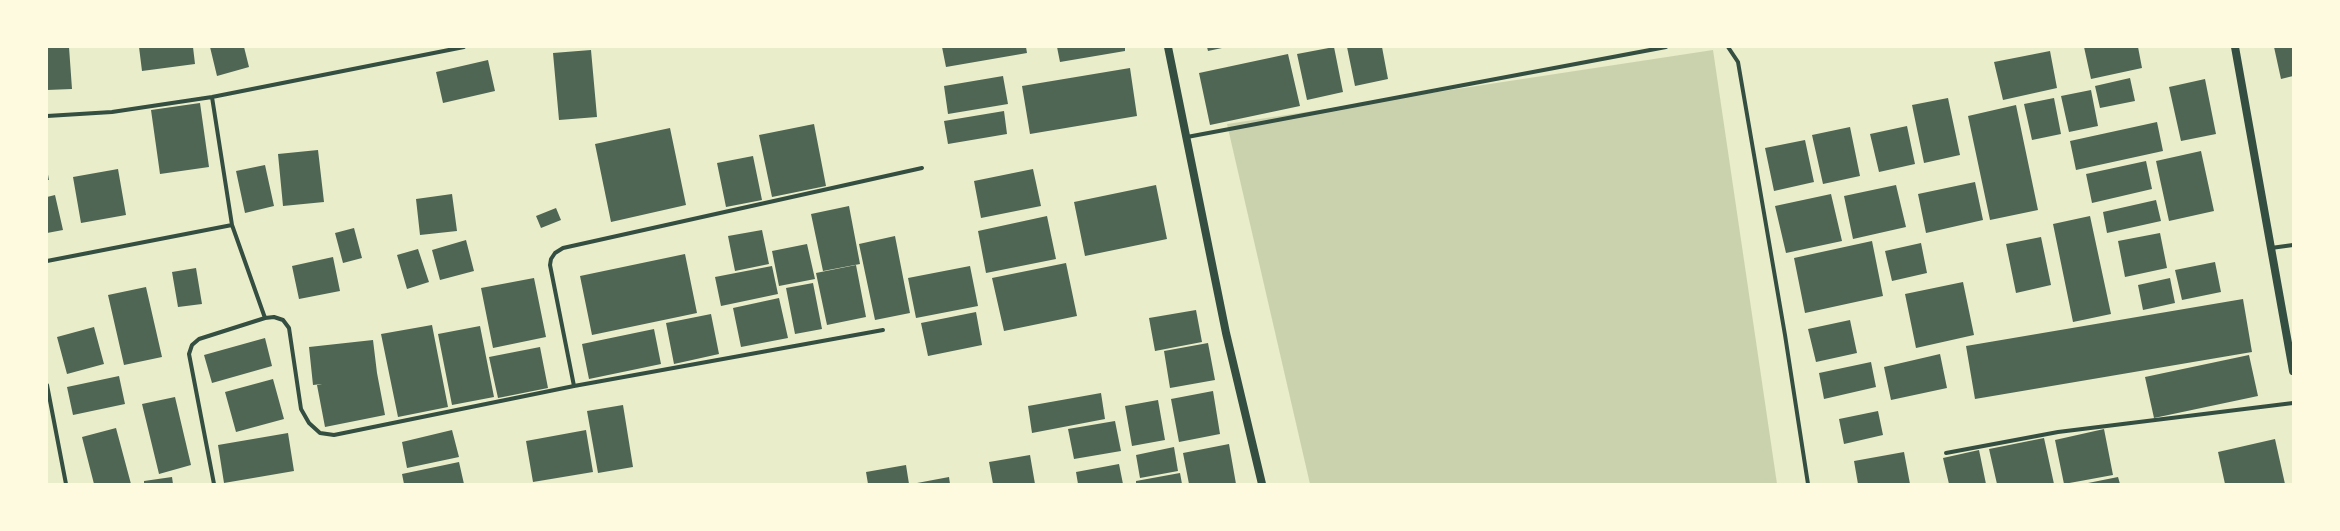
<!DOCTYPE html>
<style>
body{margin:0}
#map{position:relative;width:2340px;height:531px;overflow:hidden;background:#e9edc9;font-family:"Golos Text",sans-serif}
canvas{display:block}
.frame{position:absolute;inset:0;border:48px solid #fefae0;pointer-events:none}
</style>
<div id="map">
<canvas width="2340" height="531"></canvas>
<div class="frame"></div>
</div>
<script>
const c = document.querySelector('canvas').getContext('2d');
c.lineJoin = 'round';
function fill(path, color) { c.fillStyle = color; c.fill(path, 'evenodd'); }
const toPath = rows => new Path2D(rows.map(r => 'M' + r).join(''));
function stroke(path, color, width, dash) { c.strokeStyle = color; c.lineWidth = width; c.lineCap = dash ? 'butt' : 'round'; c.setLineDash(dash || []); c.stroke(path); }
fill(toPath([
 [1713,50,1777,484,1310,484,1227,124]
]), '#cad2ad');
fill(toPath([
 [47,47,69,47,72,89,47,90],
 [139,47,193,47,195,64,142,71],
 [210,47,244,47,249,67,217,76],
 [942,47,1026,47,1027,53,946,67],
 [1057,47,1125,47,1125,51,1060,62],
 [1207,47,1222,47,1222,48,1208,51],
 [1334,47,1343,92,1307,100,1297,54],
 [1347,47,1382,47,1388,79,1355,86],
 [2084,47,2138,47,2142,68,2091,79],
 [2274,47,2293,47,2293,76,2281,79],
 [591,50,597,117,559,120,553,53],
 [2050,51,2057,88,2003,100,1994,62],
 [1288,54,1300,106,1210,125,1199,73],
 [488,60,495,91,443,103,436,72],
 [1130,68,1137,116,1030,134,1022,86],
 [1003,76,1008,104,948,114,944,86],
 [2130,78,2135,101,2100,108,2095,86],
 [2205,79,2216,134,2181,141,2169,87],
 [2091,90,2098,126,2069,132,2061,96],
 [1948,98,1960,155,1924,163,1912,105],
 [2054,98,2061,134,2032,140,2024,104],
 [200,103,209,167,160,174,151,110],
 [2016,105,2038,210,1990,220,1968,116],
 [1004,111,1007,134,948,144,944,121],
 [2157,122,2163,151,2076,170,2070,141],
 [814,124,826,186,772,197,759,135],
 [1907,126,1915,164,1879,172,1870,134],
 [1850,127,1860,176,1823,184,1812,135],
 [670,128,686,205,611,222,595,144],
 [1805,140,1814,182,1774,191,1765,148],
 [318,150,324,202,283,206,278,154],
 [2201,151,2214,211,2169,221,2156,161],
 [753,156,762,200,726,207,717,163],
 [2146,161,2152,189,2092,203,2086,174],
 [265,165,274,206,245,213,236,171],
 [47,169,49,180,47,180],
 [118,169,126,215,81,223,73,177],
 [1033,169,1041,206,981,218,974,181],
 [1975,182,1983,220,1926,233,1918,194],
 [1156,185,1167,239,1085,256,1074,202],
 [1896,185,1906,227,1853,239,1844,196],
 [452,194,457,231,420,235,416,199],
 [1831,194,1842,241,1786,253,1775,206],
 [55,195,63,230,47,233,47,197],
 [2156,200,2161,221,2107,233,2103,212],
 [849,206,860,264,823,271,811,214],
 [556,208,561,220,541,228,536,216],
 [1047,216,1056,259,986,273,978,231],
 [2090,216,2111,314,2073,322,2053,224],
 [354,228,362,258,343,263,335,233],
 [762,230,769,264,735,271,728,236],
 [2160,233,2167,268,2125,277,2118,241],
 [895,236,910,313,875,320,859,244],
 [2041,237,2051,285,2016,293,2006,244],
 [466,240,474,271,440,280,432,250],
 [1872,241,1883,296,1805,313,1794,258],
 [1921,243,1927,273,1892,281,1885,251],
 [807,244,815,279,779,286,772,251],
 [418,249,429,282,407,289,397,255],
 [685,254,697,313,592,335,580,276],
 [333,257,340,291,299,299,292,266],
 [2215,262,2221,292,2182,300,2175,270],
 [1066,263,1077,316,1004,331,992,278],
 [856,265,866,317,827,325,816,273],
 [772,266,778,294,721,306,715,277],
 [970,266,978,306,916,318,908,278],
 [196,268,202,304,178,307,172,272],
 [534,278,546,337,493,348,481,288],
 [2170,278,2175,303,2143,310,2138,285],
 [1963,282,1974,335,1916,348,1905,294],
 [813,283,822,329,795,334,786,288],
 [146,287,162,357,124,365,108,295],
 [779,298,788,338,741,347,733,308],
 [2243,299,2252,352,1975,399,1966,346],
 [1196,310,1202,342,1155,351,1149,318],
 [976,312,982,345,928,356,921,323],
 [711,314,719,354,674,364,666,323],
 [1850,320,1857,353,1816,362,1808,329],
 [432,325,448,407,398,417,381,334],
 [480,326,494,397,452,405,438,334],
 [94,327,104,364,67,374,57,337],
 [654,329,661,364,589,379,582,344],
 [265,338,272,366,212,383,204,355],
 [373,340,377,373,385,415,325,427,317,385,322,384,313,385,309,347],
 [1208,343,1215,380,1170,388,1164,351],
 [540,347,548,388,498,398,489,357],
 [1940,354,1947,388,1891,400,1884,367],
 [2249,355,2258,396,2154,418,2145,377],
 [1871,362,1876,387,1824,399,1819,373],
 [119,376,125,404,73,415,67,387],
 [273,379,284,419,236,432,225,392],
 [1213,391,1220,434,1179,442,1171,399],
 [1101,393,1105,419,1032,433,1028,406],
 [175,397,191,465,159,474,142,404],
 [1158,400,1165,440,1132,446,1125,406],
 [623,405,633,467,598,473,587,411],
 [1878,411,1883,435,1844,444,1839,419],
 [1115,421,1121,451,1074,459,1068,429],
 [116,428,131,484,94,484,82,437],
 [2104,429,2113,475,2064,484,2055,440],
 [452,430,459,457,407,468,402,442],
 [586,430,593,472,533,482,526,441],
 [288,433,294,471,224,483,218,445],
 [2044,438,2054,484,1997,484,1989,449],
 [2275,439,2285,484,2225,484,2218,452],
 [1229,444,1236,484,1189,484,1183,453],
 [1174,447,1178,471,1140,478,1136,455],
 [1979,450,1986,484,1949,484,1943,458],
 [1904,452,1910,484,1858,484,1854,461],
 [1030,455,1035,484,993,484,989,462],
 [459,462,464,484,404,484,402,474],
 [1119,464,1123,484,1078,484,1076,472],
 [906,465,909,484,868,484,866,472],
 [1180,473,1182,484,1136,484,1136,481],
 [172,477,173,484,144,484,144,481],
 [949,477,950,484,917,484,917,483],
 [2118,477,2120,484,2088,484,2088,483]
]), '#4f6655');
stroke(toPath([
 [1728,47,1738,62,1785,335,1808,484],
 [212,97,232,225,265,318],
 [47,116,112,112,212,97,464,47],
 [1187,137,1666,47],
 [2271,248,2293,245],
 [47,261,232,225],
 [47,385,66,484],
 [574,386,550,265,551,259,555,253,563,248,922,168],
 [1946,453,2058,432,2293,403],
 [214,484,189,354,192,345,199,339,265,318,274,317,283,320,289,328,301,409,309,423,320,433,334,435,574,386,883,330]
]), '#344e41', 4);
stroke(toPath([
 [1168,47,1226,333,1262,484],
 [2235,47,2293,371]
]), '#344e41', 8);
</script>
